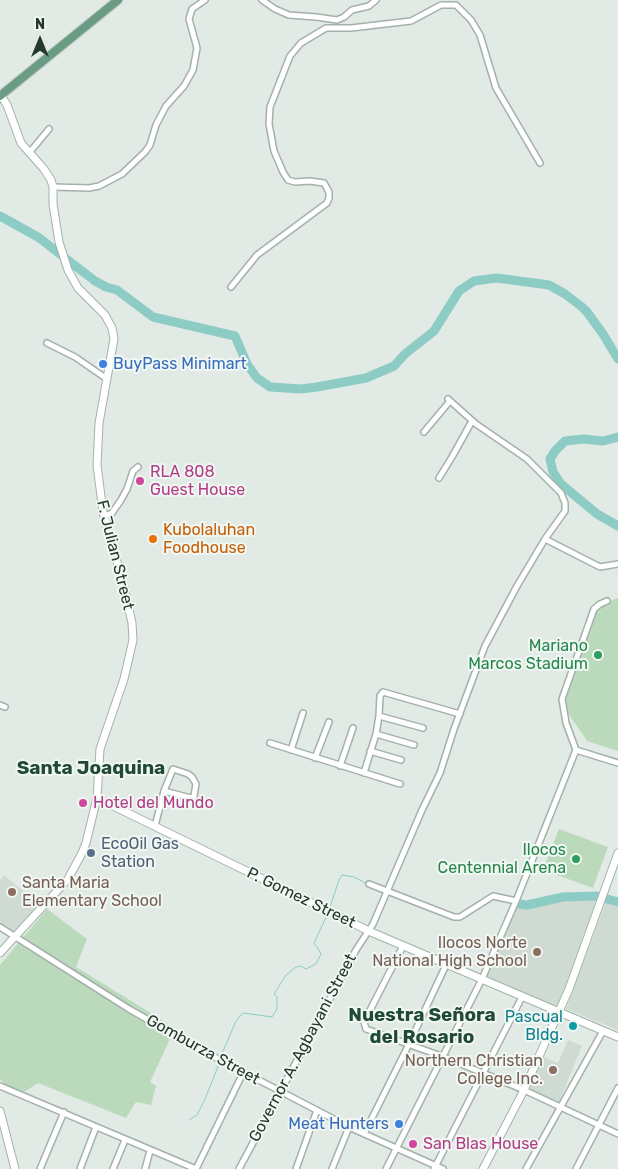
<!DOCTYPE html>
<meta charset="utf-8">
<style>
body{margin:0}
#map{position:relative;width:618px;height:1169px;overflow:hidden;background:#e1eae4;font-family:Rubik,sans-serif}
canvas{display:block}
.north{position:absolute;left:15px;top:15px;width:50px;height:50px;-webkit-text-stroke:4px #f1f7f3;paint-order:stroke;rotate:0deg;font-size:14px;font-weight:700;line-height:20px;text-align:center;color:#23392e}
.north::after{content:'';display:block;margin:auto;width:18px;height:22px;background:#23392e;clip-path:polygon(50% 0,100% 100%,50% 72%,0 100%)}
</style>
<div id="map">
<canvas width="618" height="1169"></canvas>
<div class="north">N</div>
</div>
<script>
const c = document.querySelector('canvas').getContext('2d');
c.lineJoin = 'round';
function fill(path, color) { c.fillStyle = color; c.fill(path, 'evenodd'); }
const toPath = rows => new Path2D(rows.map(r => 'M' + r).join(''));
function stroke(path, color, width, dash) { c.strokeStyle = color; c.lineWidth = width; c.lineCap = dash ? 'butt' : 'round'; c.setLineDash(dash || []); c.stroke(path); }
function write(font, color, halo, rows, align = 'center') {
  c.font = font + ' Rubik,sans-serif'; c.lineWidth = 4; c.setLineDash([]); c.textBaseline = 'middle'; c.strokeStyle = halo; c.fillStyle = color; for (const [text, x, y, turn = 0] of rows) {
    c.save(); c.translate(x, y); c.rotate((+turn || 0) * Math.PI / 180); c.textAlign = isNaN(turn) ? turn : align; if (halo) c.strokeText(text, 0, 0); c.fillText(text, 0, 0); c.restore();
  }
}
fill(toPath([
 [4,875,38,904,16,932,0,922,0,880],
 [581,897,597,898,558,1007,484,979,516,909],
 [606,902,618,907,618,1030,566,1009],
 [568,1040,582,1046,559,1102,526,1088,540,1055,558,1063]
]), '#cfdad2');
fill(toPath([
 [618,598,618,751,587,741,566,710,565,699,567,687,595,612,604,603],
 [559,829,608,847,593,888,543,870],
 [47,909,87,939,76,967,175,1028,150,1082,156,1086,151,1105,136,1102,126,1118,38,1083,24,1092,8,1087,0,1079,0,965]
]), '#bbdabc');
stroke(toPath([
 [330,907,339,880,342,875,354,877,367,884],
 [221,1056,236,1021,241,1015,244,1013,272,1017,277,1009,277,997,274,994,286,975,296,967,301,966,306,969,316,964,321,954,319,950,314,943,327,915],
 [189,1120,197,1115,205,1099,219,1064]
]), '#8dcbc5', 1);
stroke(toPath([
 [0,216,38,237,95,281,106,287,117,290,153,317,235,336,247,364,257,378,270,387,301,389,317,387,366,378,394,366,405,354,434,331,459,291,474,281,497,278,549,285,565,294,582,307,587,312,603,334,618,359],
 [618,437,603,441,583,439,565,441,555,451,550,459,553,472,561,484,597,514,618,526],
 [519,904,527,905,563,897,596,896,618,902]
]), '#8dcbc5', 9);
const street = toPath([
 [262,0,275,9,289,15,316,17,337,20,344,17,352,10,369,6,376,0],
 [29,153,49,129],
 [53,187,89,188,99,186,122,174,145,152,150,145,156,125,166,106,184,86,193,70,197,48,189,19,192,9,205,0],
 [231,287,257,255,327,203,329,198,329,192,324,183,310,181,295,182,288,180,283,172,274,151,269,124,270,107,290,56,301,43,326,28,351,28,411,21,441,5,456,5,471,20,480,35,496,88,540,163],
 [47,343,75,357,107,379],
 [424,432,450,401],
 [439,478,452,457,472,421],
 [104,516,112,513,121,500,127,489,133,471,138,467],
 [545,539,600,567,618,564],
 [0,705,5,707],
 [379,716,423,728],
 [376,734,414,745],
 [270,743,400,784],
 [291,750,303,713],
 [576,750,566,723,562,699,594,609,600,604,607,601],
 [576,750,618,763],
 [370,751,401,760],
 [315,758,329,722],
 [340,766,353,728],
 [364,773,376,734,379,716,380,696,383,692,460,714],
 [155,826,164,791,173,769,188,774,192,777,196,784,194,796,191,798,164,791],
 [369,884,454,917,460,917,493,896,516,901],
 [0,927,129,1009,203,1051,349,1127,443,1169],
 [403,946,364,1022,366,1029,444,1057,524,1090,618,1134],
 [0,1086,196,1169],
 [364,1134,409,1044,446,965],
 [40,1169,64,1112],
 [80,1169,96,1127],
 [113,1169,125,1140],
 [145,1169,150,1151],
 [196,1169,243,1073],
 [239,1169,356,950,373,924,422,810,440,773,454,729,485,646,517,586,545,539,565,511,565,503,561,493,527,459,476,424,448,399],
 [296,1169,317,1110],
 [332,1169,349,1127],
 [386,1169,482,979,516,901,576,750],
 [434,1169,522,997],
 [526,1169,603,1031],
 [576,1169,618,1088]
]);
const secondary = toPath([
 [0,94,7,105,21,143,44,169,51,180,53,187,53,204,59,242,68,270,78,288,105,315,112,328,114,339,99,423,97,465,103,512,124,587,132,623,133,640,124,679,100,749,97,798,86,843,82,853,68,879,0,953],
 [97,798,371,932,618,1037],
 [0,1111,15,1169],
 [483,1169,524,1090,569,989,618,853]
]);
const primary = toPath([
 [0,96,118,0]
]);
stroke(street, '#a4b1aa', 8);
stroke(secondary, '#a1b5a9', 9);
stroke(primary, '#bdc4c0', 10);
stroke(street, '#fff', 5);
stroke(secondary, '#fff', 7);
stroke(primary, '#699c82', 8);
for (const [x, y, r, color] of [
 [103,364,5,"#3f7fe0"],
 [140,481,5,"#d1479c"],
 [153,539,5,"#e8710a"],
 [598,655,5,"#2e9e5b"],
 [83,803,5,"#d1479c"],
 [91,853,5,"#5c6f8a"],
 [576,859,5,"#2e9e5b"],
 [12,892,5,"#8d6e63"],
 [537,952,5,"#8d6e63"],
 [573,1026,5,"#0f9aa8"],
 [553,1070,5,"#8d6e63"],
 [399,1124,5,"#3f7fe0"],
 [413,1144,5,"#d1479c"]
]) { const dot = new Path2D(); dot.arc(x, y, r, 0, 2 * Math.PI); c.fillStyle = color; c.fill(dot); stroke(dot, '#f1f7f3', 2); }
write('16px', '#366cbe', '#f1f7f3', [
 ["BuyPass Minimart",113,364],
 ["Meat Hunters",389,1124,"right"]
], 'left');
write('16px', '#b23c85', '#f1f7f3', [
 ["RLA 808",150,472],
 ["Guest House",150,490],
 ["Hotel del Mundo",93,803],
 ["San Blas House",423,1144]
], 'left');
write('16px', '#c56008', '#f1f7f3', [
 ["Kubolaluhan",163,530],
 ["Foodhouse",163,548]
], 'left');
write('16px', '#23392e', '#f1f7f3', [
 ["F. Julian Street",115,555,76],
 ["P. Gomez Street",301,898,26],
 ["Governor A. Agbayani Street",303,1048,-62],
 ["Gomburza Street",203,1050,29]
]);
write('16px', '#27864d', '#f1f7f3', [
 ["Mariano",588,646],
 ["Marcos Stadium",588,664],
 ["Ilocos",566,850],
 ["Centennial Arena",566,868]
], 'right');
write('16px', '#4e5e75', '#f1f7f3', [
 ["EcoOil Gas",101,844],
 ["Station",101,862]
], 'left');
write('16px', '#785e54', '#f1f7f3', [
 ["Santa Maria",22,883,"left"],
 ["Elementary School",22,901,"left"],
 ["Ilocos Norte",527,943],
 ["National High School",527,961],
 ["Northern Christian",543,1061],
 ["College Inc.",543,1079]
], 'right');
write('16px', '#0d838f', '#f1f7f3', [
 ["Pascual",563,1017],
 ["Bldg.",563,1035]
], 'right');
write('bold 19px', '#214a35', '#f1f7f3', [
 ["Santa Joaquina",91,769],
 ["Nuestra Señora",422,1016],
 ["del Rosario",422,1038]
]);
</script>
